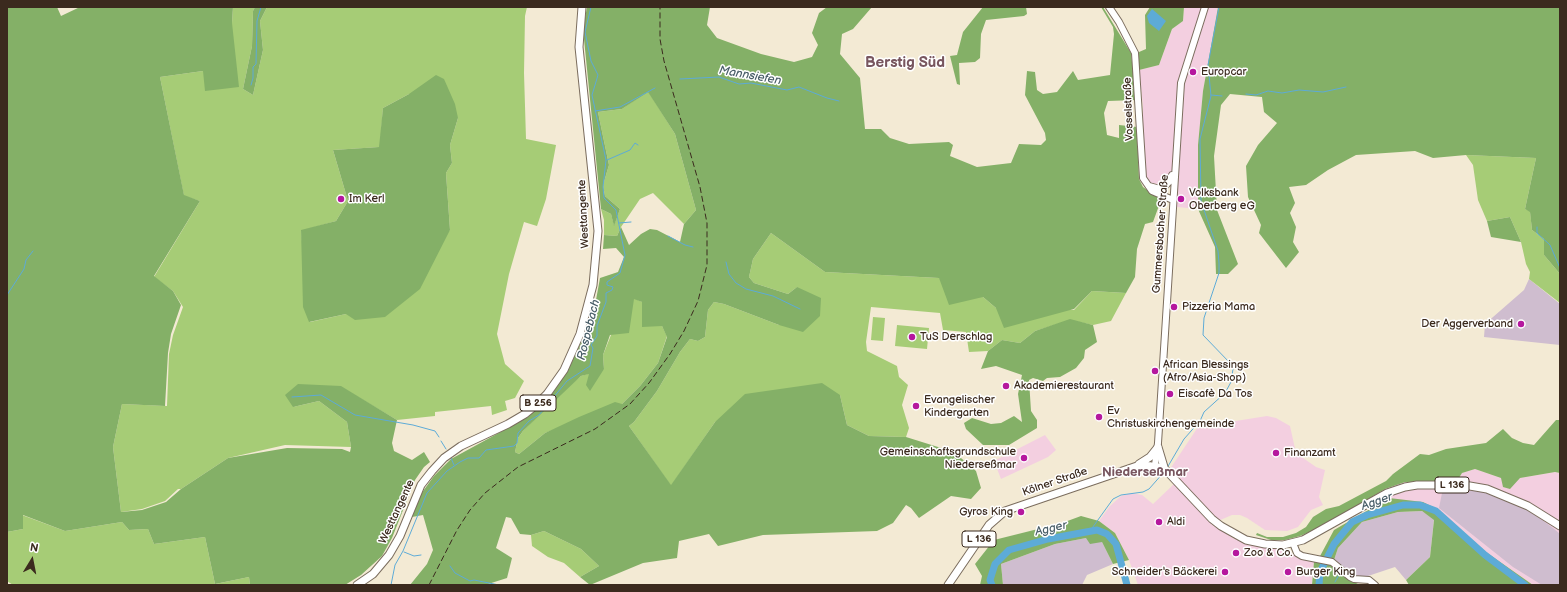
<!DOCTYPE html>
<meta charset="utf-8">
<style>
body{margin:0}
#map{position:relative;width:1567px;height:592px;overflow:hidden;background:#f3ead4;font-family:"Balsamiq Sans",sans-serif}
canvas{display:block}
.frame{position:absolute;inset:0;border:8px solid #3b2a1e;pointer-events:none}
.north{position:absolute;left:12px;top:540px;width:40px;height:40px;-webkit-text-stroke:3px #fff;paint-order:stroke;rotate:10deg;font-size:11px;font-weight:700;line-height:16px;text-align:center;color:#3b2a1e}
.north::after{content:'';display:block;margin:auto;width:14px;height:18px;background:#3b2a1e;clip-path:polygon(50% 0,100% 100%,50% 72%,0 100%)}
</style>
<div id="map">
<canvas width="1567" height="592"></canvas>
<div class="frame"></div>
<div class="north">N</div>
</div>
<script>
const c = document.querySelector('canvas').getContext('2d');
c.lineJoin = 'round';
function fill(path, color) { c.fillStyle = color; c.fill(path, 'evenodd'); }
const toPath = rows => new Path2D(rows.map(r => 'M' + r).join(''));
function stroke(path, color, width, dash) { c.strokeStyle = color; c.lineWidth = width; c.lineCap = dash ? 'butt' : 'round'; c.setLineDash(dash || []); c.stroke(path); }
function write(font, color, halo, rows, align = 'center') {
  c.font = font + ' "Balsamiq Sans",sans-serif'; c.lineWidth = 3; c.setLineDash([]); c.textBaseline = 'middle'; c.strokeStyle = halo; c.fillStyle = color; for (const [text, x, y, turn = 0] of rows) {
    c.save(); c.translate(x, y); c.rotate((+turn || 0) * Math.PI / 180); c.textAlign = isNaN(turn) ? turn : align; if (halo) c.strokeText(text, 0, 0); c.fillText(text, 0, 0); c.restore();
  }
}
fill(toPath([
 [1184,7,1218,7,1203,91,1198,145,1198,209,1177,207,1178,187,1150,183,1145,175,1143,155,1143,106,1139,70,1159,65,1172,29,1183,21],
 [1267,416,1276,418,1290,426,1296,453,1316,467,1325,470,1319,497,1323,505,1311,510,1298,527,1287,531,1265,530,1247,518,1240,515,1232,515,1211,524,1233,538,1249,545,1289,550,1293,555,1314,562,1312,585,1138,585,1129,560,1115,533,1099,521,1110,506,1121,496,1132,493,1142,495,1153,504,1174,484,1166,475,1198,427],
 [1045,435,1056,450,1048,457,1001,479,994,461],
 [1475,469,1501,478,1520,478,1555,472,1560,473,1560,585,1533,585,1486,552,1460,528,1423,502,1390,500,1385,489,1405,482,1457,481,1462,473]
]), '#f3cfe0');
fill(toPath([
 [1529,279,1560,304,1560,345,1484,337,1485,324,1524,290],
 [1443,488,1484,492,1504,499,1527,509,1553,528,1560,534,1560,585,1542,585,1513,567,1439,508],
 [1422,511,1434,519,1430,557,1406,580,1395,567,1365,577,1351,575,1334,560,1338,548,1362,522,1398,512],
 [1086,538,1102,542,1113,564,1087,575,1082,585,1003,585,1001,564,1055,544]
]), '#cfbdcf');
fill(toPath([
 [233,7,255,7,253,11,252,46,243,89,253,95,263,50,260,21,267,7,527,7,525,16,524,73,526,139,556,145,546,199,537,226,524,222,509,274,497,334,505,364,524,381,515,398,505,401,507,410,492,415,491,406,435,412,435,416,397,420,341,387,293,407,319,401,347,422,351,447,285,445,228,458,181,489,178,489,165,501,142,509,121,512,113,447,122,404,167,406,169,354,173,335,183,307,173,291,154,277,200,201,184,196,160,77,203,71,232,23],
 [409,94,458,118,450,145,452,163,446,173,450,230,346,314,310,322,301,231,336,221,348,201,333,150,380,147,383,108],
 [648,91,675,134,696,210,684,224,653,193,640,199,621,227,617,236,604,235,604,220,601,209,611,214,614,225,620,209,605,196,603,185,609,165,598,112,622,109],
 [1466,155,1536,158,1525,209,1530,211,1532,230,1544,239,1544,255,1560,274,1560,303,1529,279,1530,272,1526,264,1521,242,1510,217,1487,221,1478,200,1473,165],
 [771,233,825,272,939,278,983,297,996,308,1074,310,1092,291,1126,293,1111,321,1093,325,1070,320,1035,331,1020,343,1002,340,988,351,969,352,966,332,943,330,940,313,871,307,866,342,867,351,897,366,899,377,908,385,902,405,909,428,906,437,869,436,847,425,840,395,715,422,671,486,629,426,634,422,657,391,680,352,690,339,698,341,705,337,708,310,714,302,724,304,779,325,797,287,788,294,754,283,749,277,753,259],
 [634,298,642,302,662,326,667,336,658,363,640,386,622,404,545,433,519,454,515,452,518,438,523,431,563,391,581,376,604,369,603,355,611,335],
 [873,317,885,318,883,341,871,340],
 [897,325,929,328,927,349,895,346],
 [22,515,65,531,122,522,129,530,148,529,154,544,205,537,215,584,249,577,250,585,13,585,7,581,7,532,23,529],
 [544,531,581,549,599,566,580,577,564,563,548,557,532,546,531,535]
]), '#a6cc76');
fill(toPath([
 [7,7,57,7,61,16,80,7,233,7,232,23,239,87,205,91,203,71,160,77,184,195,200,201,154,276,173,291,181,305,171,334,168,353,165,406,122,404,113,447,121,512,142,510,166,502,181,489,228,458,287,448,342,449,350,452,351,447,347,422,319,401,293,407,285,395,298,384,341,386,397,420,392,443,394,451,412,460,424,452,430,462,424,467,415,480,392,538,382,556,361,575,345,585,250,585,249,577,215,584,205,537,154,544,148,529,129,530,122,522,65,531,23,515,23,529,7,532],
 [255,7,267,7,260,21,263,50,253,95,243,89,252,46,253,11],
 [587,7,710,7,707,25,717,38,761,54,794,62,812,57,818,45,812,33,819,13,827,7,872,7,853,29,842,34,840,54,860,78,865,129,881,129,890,138,909,144,949,142,953,145,950,156,977,167,1011,163,1019,144,1041,145,1046,140,1045,133,1025,95,1027,71,1035,72,1037,90,1043,94,1057,92,1073,71,1078,80,1110,75,1114,34,1113,27,1101,7,1103,7,1131,53,1136,100,1108,101,1104,113,1107,135,1119,138,1119,125,1137,127,1139,179,1143,187,1161,200,1153,222,1145,224,1137,249,1135,277,1126,293,1092,291,1074,309,1004,328,996,308,983,297,949,305,939,278,825,272,771,233,753,259,749,277,754,283,788,294,797,287,821,298,820,316,803,332,779,325,724,304,714,302,708,310,705,337,698,341,690,339,680,352,657,391,634,422,629,426,671,485,715,422,745,394,822,383,840,395,847,425,869,436,906,437,954,452,976,471,981,488,971,499,951,496,919,518,911,508,906,505,893,523,877,531,763,535,718,546,709,534,679,541,677,558,643,563,590,585,580,577,599,566,581,549,544,531,531,535,520,534,511,518,506,517,496,548,512,558,507,578,485,585,410,585,427,564,433,550,423,515,412,517,421,494,434,476,451,459,528,417,546,399,567,372,586,332,596,300,600,278,618,272,624,257,616,248,603,249,604,235,617,236,621,227,629,245,641,234,650,229,657,230,680,242,684,224,696,210,675,134,648,92,622,109,598,112,609,165,603,185,605,196,620,209,614,226,611,214,601,209,583,29],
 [634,299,642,302,642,327,662,326,667,337,658,363,640,386,622,404,615,402,579,417,545,433,519,454,515,452,518,438,523,431,581,376,589,374,586,385,590,391,604,369,603,355,610,335,629,333],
 [983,7,1026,7,1027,14,1024,16,986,20,981,34,980,58,975,62,959,63,960,85,957,84,950,56,957,55,963,32],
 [1150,7,1184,7,1183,21,1172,29,1159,65,1139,70,1139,52,1146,49,1145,15],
 [1218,7,1560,7,1560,274,1544,255,1544,239,1532,230,1530,212,1525,209,1536,158,1466,155,1433,158,1415,151,1356,155,1328,170,1306,185,1289,187,1295,203,1290,213,1296,227,1293,242,1299,252,1286,268,1259,233,1261,225,1248,197,1246,166,1258,145,1277,123,1264,112,1262,97,1230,94,1221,105,1214,156,1217,210,1238,264,1228,274,1216,274,1215,247,1198,209,1198,145,1203,91],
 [436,75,444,79,455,104,458,118,450,145,452,163,446,173,450,230,420,289,385,317,355,320,346,314,309,322,303,307,301,230,336,221,348,201,333,150,379,147,383,108,409,94],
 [1510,217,1521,242,1491,237,1487,221],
 [1070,319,1093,325,1097,342,1085,350,1084,358,1076,368,1060,377,1047,378,1043,381,1033,378,1029,380,1031,411,1037,420,1037,428,1009,445,983,445,966,429,964,423,972,418,991,424,1001,423,1014,416,1022,422,1018,394,1022,375,996,366,981,369,988,351,1002,340,1020,343,1035,331],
 [1556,420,1560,420,1560,473,1555,472,1520,478,1510,489,1503,487,1501,478,1475,469,1462,473,1457,481,1405,482,1385,489,1319,528,1300,536,1285,540,1271,540,1256,535,1257,533,1267,537,1283,537,1296,533,1306,527,1313,517,1326,509,1339,506,1386,481,1393,474,1420,454,1429,455,1446,449,1486,443,1503,429,1512,438,1523,443,1534,445],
 [1389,498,1423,502,1437,509,1486,552,1533,585,1409,585,1406,580,1430,557,1434,520,1422,511,1398,512,1362,522,1338,548,1334,560,1319,558,1334,530],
 [1081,516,1099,521,1115,533,1129,560,1113,564,1102,542,1090,544,1086,538,1055,544,1001,564,1003,585,980,585,982,576,975,564,994,540,1062,523],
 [1314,562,1331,564,1350,580,1360,585,1312,585]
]), '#84b067');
fill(toPath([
 [1152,9,1166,21,1159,31,1149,23,1147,16]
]), '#5dabd7');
stroke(toPath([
 [680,79,719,77,739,84,751,83,787,90,799,87,827,98,839,101],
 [251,85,253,78,253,67,256,64,257,21,261,7],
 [1246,94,1256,95,1268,91,1282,93,1299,90,1323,92,1346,87],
 [1211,95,1222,96],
 [595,111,620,107,655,88],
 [607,160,630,150,635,143,638,145],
 [619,223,631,222],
 [1537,227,1537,233,1550,245,1560,268],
 [668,236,685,245,693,247],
 [726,262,729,274,736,283,746,289,773,296,800,309],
 [7,295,24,269,26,260,33,251],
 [292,397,321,395,355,415,413,425,435,431,439,437],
 [441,441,446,449],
 [451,458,454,465],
 [1167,468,1184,439,1200,421,1204,412,1225,393,1231,382,1233,369,1230,363,1203,335,1204,318,1219,273,1219,263,1218,251,1201,201,1200,139,1211,96,1208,65,1219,7],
 [1090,531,1113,499,1121,495,1143,492,1149,489,1164,472],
 [404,552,414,556,421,555],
 [450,566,455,573,470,581,474,580,499,585],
 [1335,582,1340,573],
 [391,585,395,565,403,551,427,493,447,471,460,462,468,458,479,458,486,450,514,446,517,443,518,433,529,421,539,415,567,381,590,366,593,348,591,345,597,336,597,326,606,302,606,293,612,290,613,287,607,285,607,282,620,273,625,255,616,210,604,198,603,187,606,160,592,95,598,75,591,61,585,32,591,7]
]), '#5dabd7', 1);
stroke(toPath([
 [992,585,990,580,995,564,1009,550,1048,539,1097,530,1107,534,1116,544,1127,585],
 [1319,585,1320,572,1334,544,1352,522,1367,515,1403,505,1420,505,1436,511,1485,555,1525,585]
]), '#5dabd7', 7);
const secondary = toPath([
 [1109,7,1119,22,1135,53,1143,178,1152,191,1173,200],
 [1149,186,1160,189,1164,187,1170,181,1172,175],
 [1155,465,1158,443,1181,83,1205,7],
 [1293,543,1297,553,1302,556,1332,562,1350,577,1354,579,1369,580,1375,585]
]);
const primary = toPath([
 [1158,447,1164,467],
 [1139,464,1150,457,1158,447],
 [357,585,373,574,389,555,400,536,421,485,432,471,444,458,461,446,508,424,525,414,536,405,547,394,564,370,580,334,593,285,598,231,579,47,582,7],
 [948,585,989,525,1005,511,1137,466,1145,465,1164,468,1212,519,1221,526,1246,540,1265,544,1283,545,1303,540,1387,493,1405,487,1417,485,1464,485,1487,489,1528,506,1560,526]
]);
stroke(secondary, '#7b6d5e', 8);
stroke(primary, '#7b6d5e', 9);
stroke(secondary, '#fff', 6);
stroke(primary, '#fff', 7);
stroke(toPath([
 [429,585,457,530,470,510,485,493,518,467,595,429,630,404,649,383,670,354,684,331,698,301,707,265,707,223,700,187,664,61,660,39,660,7]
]), '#3b2a1e', 1, [6, 3]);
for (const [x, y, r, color] of [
 [1193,72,4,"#b5179e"],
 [341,199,4,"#b5179e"],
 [1181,199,4,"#b5179e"],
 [1174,307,4,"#b5179e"],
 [1521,324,4,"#b5179e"],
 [912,337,4,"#b5179e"],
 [1155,371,4,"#b5179e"],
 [1006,386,4,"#b5179e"],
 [1170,394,4,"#b5179e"],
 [916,406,4,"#b5179e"],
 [1099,417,4,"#b5179e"],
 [1276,453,4,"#b5179e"],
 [1024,458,4,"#b5179e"],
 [1021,512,4,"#b5179e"],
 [1159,522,4,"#b5179e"],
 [1236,553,4,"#b5179e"],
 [1225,572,4,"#b5179e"],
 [1288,572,4,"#b5179e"]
]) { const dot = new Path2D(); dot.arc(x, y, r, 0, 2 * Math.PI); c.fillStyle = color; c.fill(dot); stroke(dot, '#fff', 1.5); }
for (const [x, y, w] of [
 [538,403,36],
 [1452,485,34],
 [979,539,34]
]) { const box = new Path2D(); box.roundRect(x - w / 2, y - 8, w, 16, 3); c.fillStyle = '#fff'; c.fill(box); stroke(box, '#3b2a1e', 1); }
write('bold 10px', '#3b2a1e', null, [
 ["B 256",538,403],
 ["L 136",1452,485],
 ["L 136",979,539]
]);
write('11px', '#3b2a1e', '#fff', [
 ["Europcar",1201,72],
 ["Volksbank",1189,193],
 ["Oberberg eG",1189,206],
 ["Im Kerl",349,199],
 ["Pizzeria Mama",1182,307],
 ["Der Aggerverband",1513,324,"right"],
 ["TuS Derschlag",920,337],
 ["African Blessings",1163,365],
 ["(Afro/Asia-Shop)",1163,378],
 ["Akademierestaurant",1014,386],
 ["Eiscafè Da Tos",1178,394],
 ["Evangelischer",924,400],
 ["Kindergarten",924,413],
 ["Ev",1107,411],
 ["Christuskirchengemeinde",1107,424],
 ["Gemeinschaftsgrundschule",1016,452,"right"],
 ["Niederseßmar",1016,465,"right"],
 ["Finanzamt",1284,453],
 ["Gyros King",1013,512,"right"],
 ["Aldi",1167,522],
 ["Zoo & Co.",1244,553],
 ["Schneider's Bäckerei",1217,572,"right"],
 ["Burger King",1296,572]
], 'left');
write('11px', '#3b2a1e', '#fff', [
 ["Vosselstraße",1129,109,-92],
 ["Westtangente",584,214,-93],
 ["Gummersbacher Straße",1161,234,-86],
 ["Kölner Straße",1055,482,-19],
 ["Westtangente",397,512,-65]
]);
write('italic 12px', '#495e68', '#fff', [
 ["Mannsiefen",750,76,10],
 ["Rospebach",589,330,-76],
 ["Agger",1377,502,-19],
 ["Agger",1051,529,-13]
]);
write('bold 13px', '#78565f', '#fff', [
 ["Niederseßmar",1145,473]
]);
write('bold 15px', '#78565f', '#fff', [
 ["Berstig Süd",905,63]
]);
</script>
